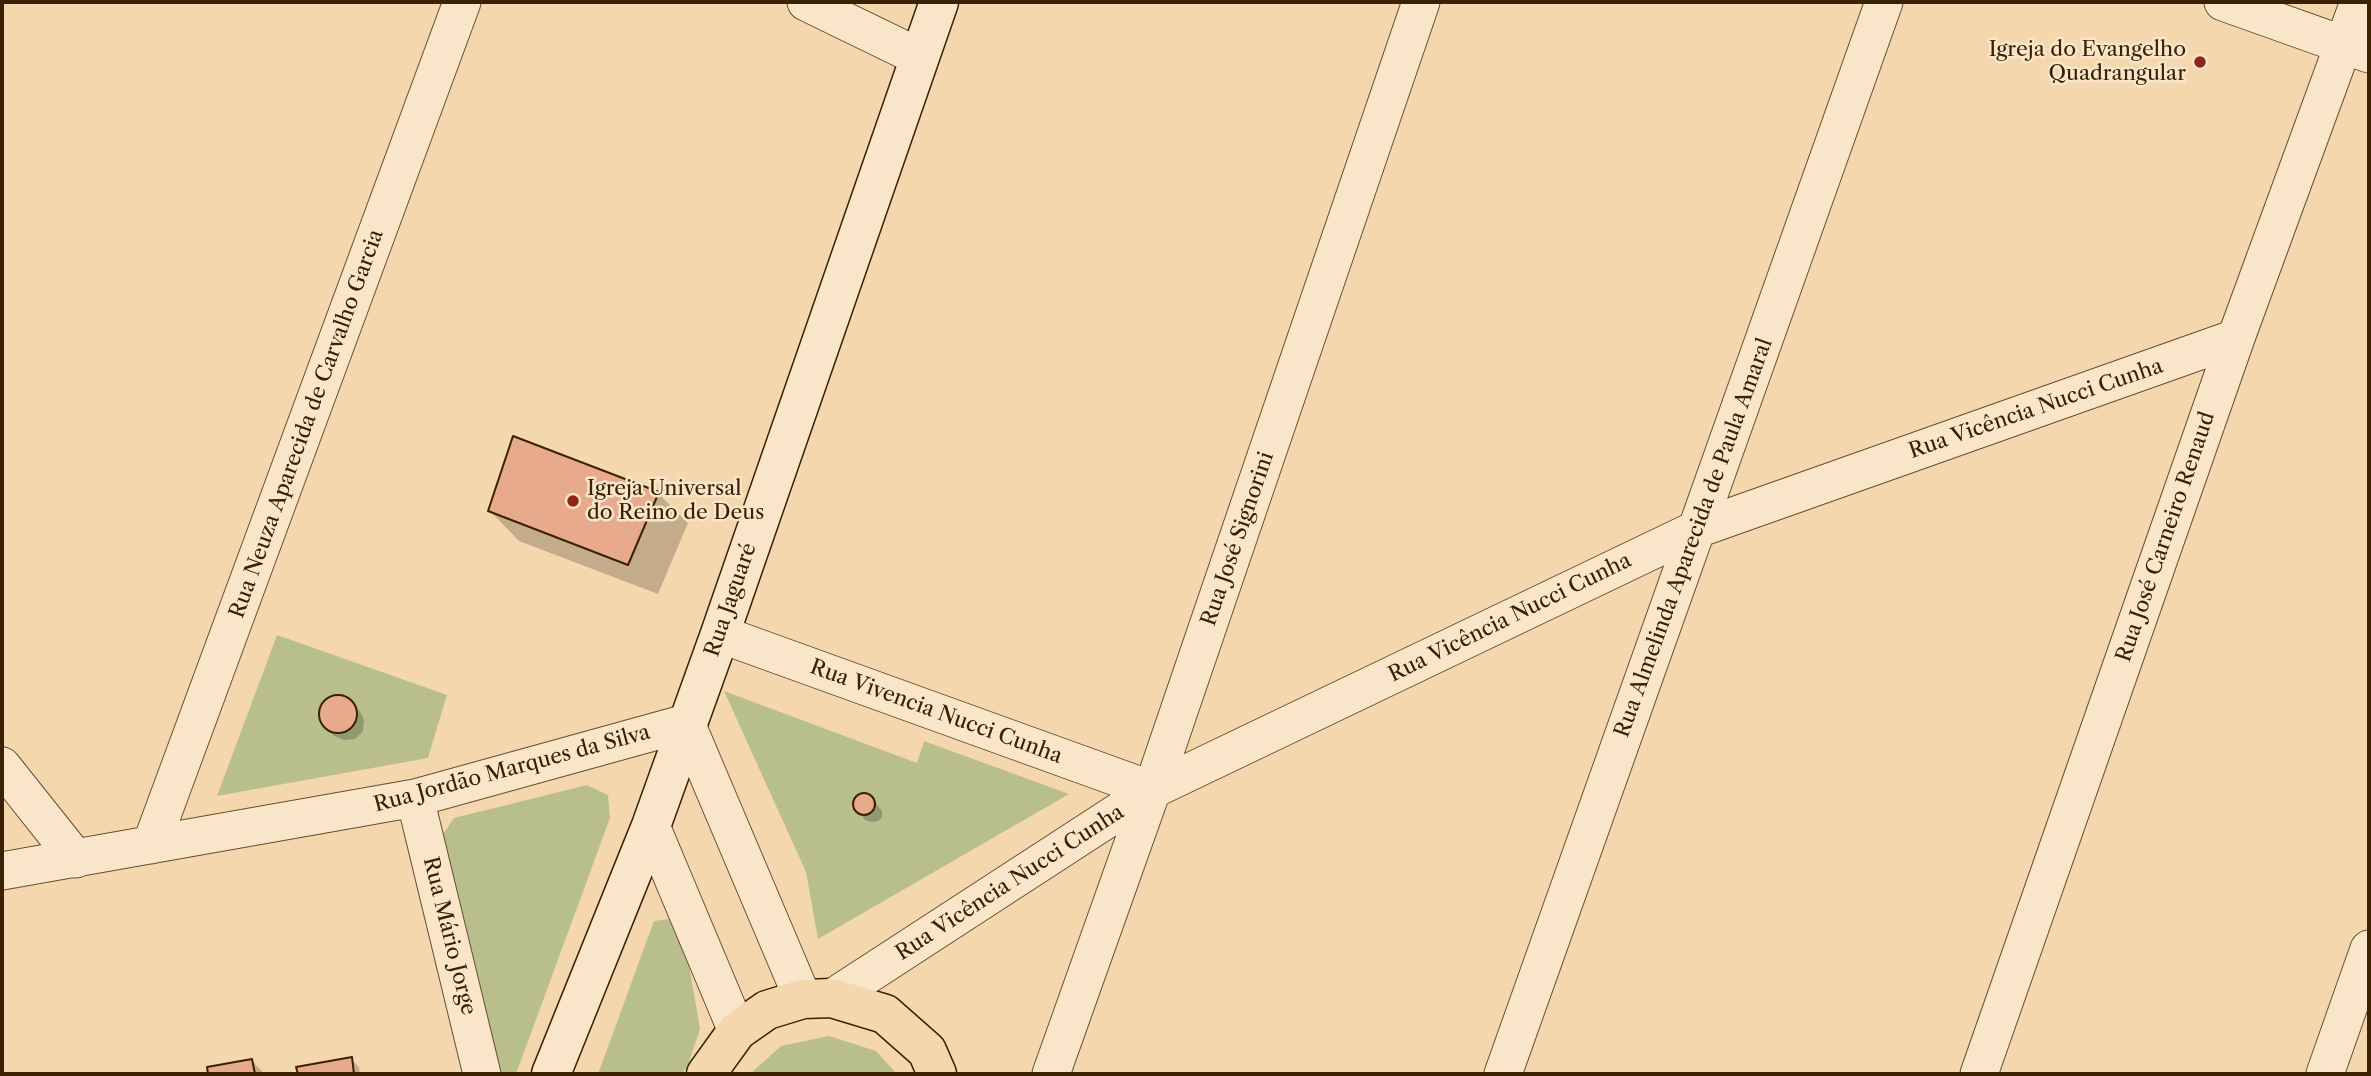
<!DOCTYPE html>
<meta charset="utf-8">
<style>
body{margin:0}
#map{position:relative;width:2371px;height:1076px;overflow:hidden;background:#f5d7ad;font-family:"Libre Caslon Text",serif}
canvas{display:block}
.frame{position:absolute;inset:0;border:4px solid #392102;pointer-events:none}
</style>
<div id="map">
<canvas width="2371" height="1076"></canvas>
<div class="frame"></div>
</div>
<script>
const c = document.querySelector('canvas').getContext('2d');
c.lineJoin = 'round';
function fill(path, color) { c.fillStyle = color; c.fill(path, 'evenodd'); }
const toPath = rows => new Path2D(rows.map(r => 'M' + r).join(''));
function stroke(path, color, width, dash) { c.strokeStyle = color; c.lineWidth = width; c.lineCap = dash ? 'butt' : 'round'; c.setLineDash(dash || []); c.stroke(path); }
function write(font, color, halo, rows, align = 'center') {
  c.font = font + ' "Libre Caslon Text",serif'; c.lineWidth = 5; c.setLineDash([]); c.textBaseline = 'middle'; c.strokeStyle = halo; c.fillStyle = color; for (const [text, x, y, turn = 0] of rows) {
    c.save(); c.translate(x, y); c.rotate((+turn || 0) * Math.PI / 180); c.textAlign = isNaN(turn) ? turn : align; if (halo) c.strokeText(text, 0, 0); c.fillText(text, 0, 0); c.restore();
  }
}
fill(toPath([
 [277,635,447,695,428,758,217,796],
 [724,691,917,763,924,741,1069,794,818,939,806,872],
 [587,785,608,795,610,818,516,1074,501,1074,439,840,454,818],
 [669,919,688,959,700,1029,688,1065,682,1074,598,1074,654,921],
 [829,1036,876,1051,897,1074,750,1074,781,1046]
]), '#b8bf8d');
fill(toPath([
 [658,493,688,523,658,594,519,541,490,511],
 [340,696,353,704,361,713,364,720,363,731,355,739,344,740,334,736,326,727,320,716,321,709,332,697],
 [865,794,870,796,882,811,882,817,878,821,871,822,865,820,854,805,855,799],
 [351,1059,359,1067,360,1074,299,1074,298,1068],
 [252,1061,265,1074,210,1074,209,1069]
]), '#0003');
const building = toPath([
 [513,436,659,492,628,565,488,511,513,436],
 '319 714a19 19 0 1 1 38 0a19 19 0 1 1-38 0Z',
 '853 804a11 11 0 1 1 22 0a11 11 0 1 1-22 0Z',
 [352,1057,354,1074,298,1074,296,1067,352,1057],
 [252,1059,255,1074,208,1074,207,1067,252,1059]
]);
fill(building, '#e8aa8d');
stroke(building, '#392102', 2);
const street = toPath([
 [806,2,919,57],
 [2223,2,2369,54],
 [720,634,1152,790],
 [2,766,76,859],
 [415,798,482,1074],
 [651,826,737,1031],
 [151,845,462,2],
 [2,871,415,798,686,723,803,999],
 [832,998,1152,790,1697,529,2236,338],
 [1051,1074,1152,790,1421,2],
 [1503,1074,1884,2],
 [1979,1074,2236,338,2359,2],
 [2325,1074,2369,949]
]);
const secondary = toPath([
 [551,1074,651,826,720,634,939,2]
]);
const primary = toPath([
 [706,1074,737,1031,767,1010,803,999,832,998,885,1014,927,1051,937,1074]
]);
stroke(street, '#684e2d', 39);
stroke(secondary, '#392102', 41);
stroke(primary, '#392102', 41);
stroke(street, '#f8e5ca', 37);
stroke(secondary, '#f8e5ca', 38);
stroke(primary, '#f5d7ad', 38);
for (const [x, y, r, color] of [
 [2200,62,7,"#8f2418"],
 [573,501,7,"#8f2418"]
]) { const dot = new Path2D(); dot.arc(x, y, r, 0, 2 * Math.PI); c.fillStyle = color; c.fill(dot); stroke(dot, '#f8e5ca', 2.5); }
write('21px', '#392102', '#f8e5ca', [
 ["Igreja do Evangelho",2186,50],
 ["Quadrangular",2186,74],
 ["Igreja Universal",587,489,"left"],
 ["do Reino de Deus",587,513,"left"]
], 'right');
write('21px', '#392102', '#f8e5ca', [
 ["Rua Vicência Nucci Cunha",2036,409,-19],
 ["Rua Neuza Aparecida de Carvalho Garcia",307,424,-70],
 ["Rua José Carneiro Renaud",2166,537,-71],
 ["Rua Almelinda Aparecida de Paula Amaral",1694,538,-70],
 ["Rua José Signorini",1238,539,-71],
 ["Rua Jaguaré",731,600,-71],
 ["Rua Vicência Nucci Cunha",1510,618,-26],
 ["Rua Vivencia Nucci Cunha",936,712,20],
 ["Rua Jordão Marques da Silva",512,769,-15],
 ["Rua Vicência Nucci Cunha",1010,883,-33],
 ["Rua Mário Jorge",449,936,76]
]);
</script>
